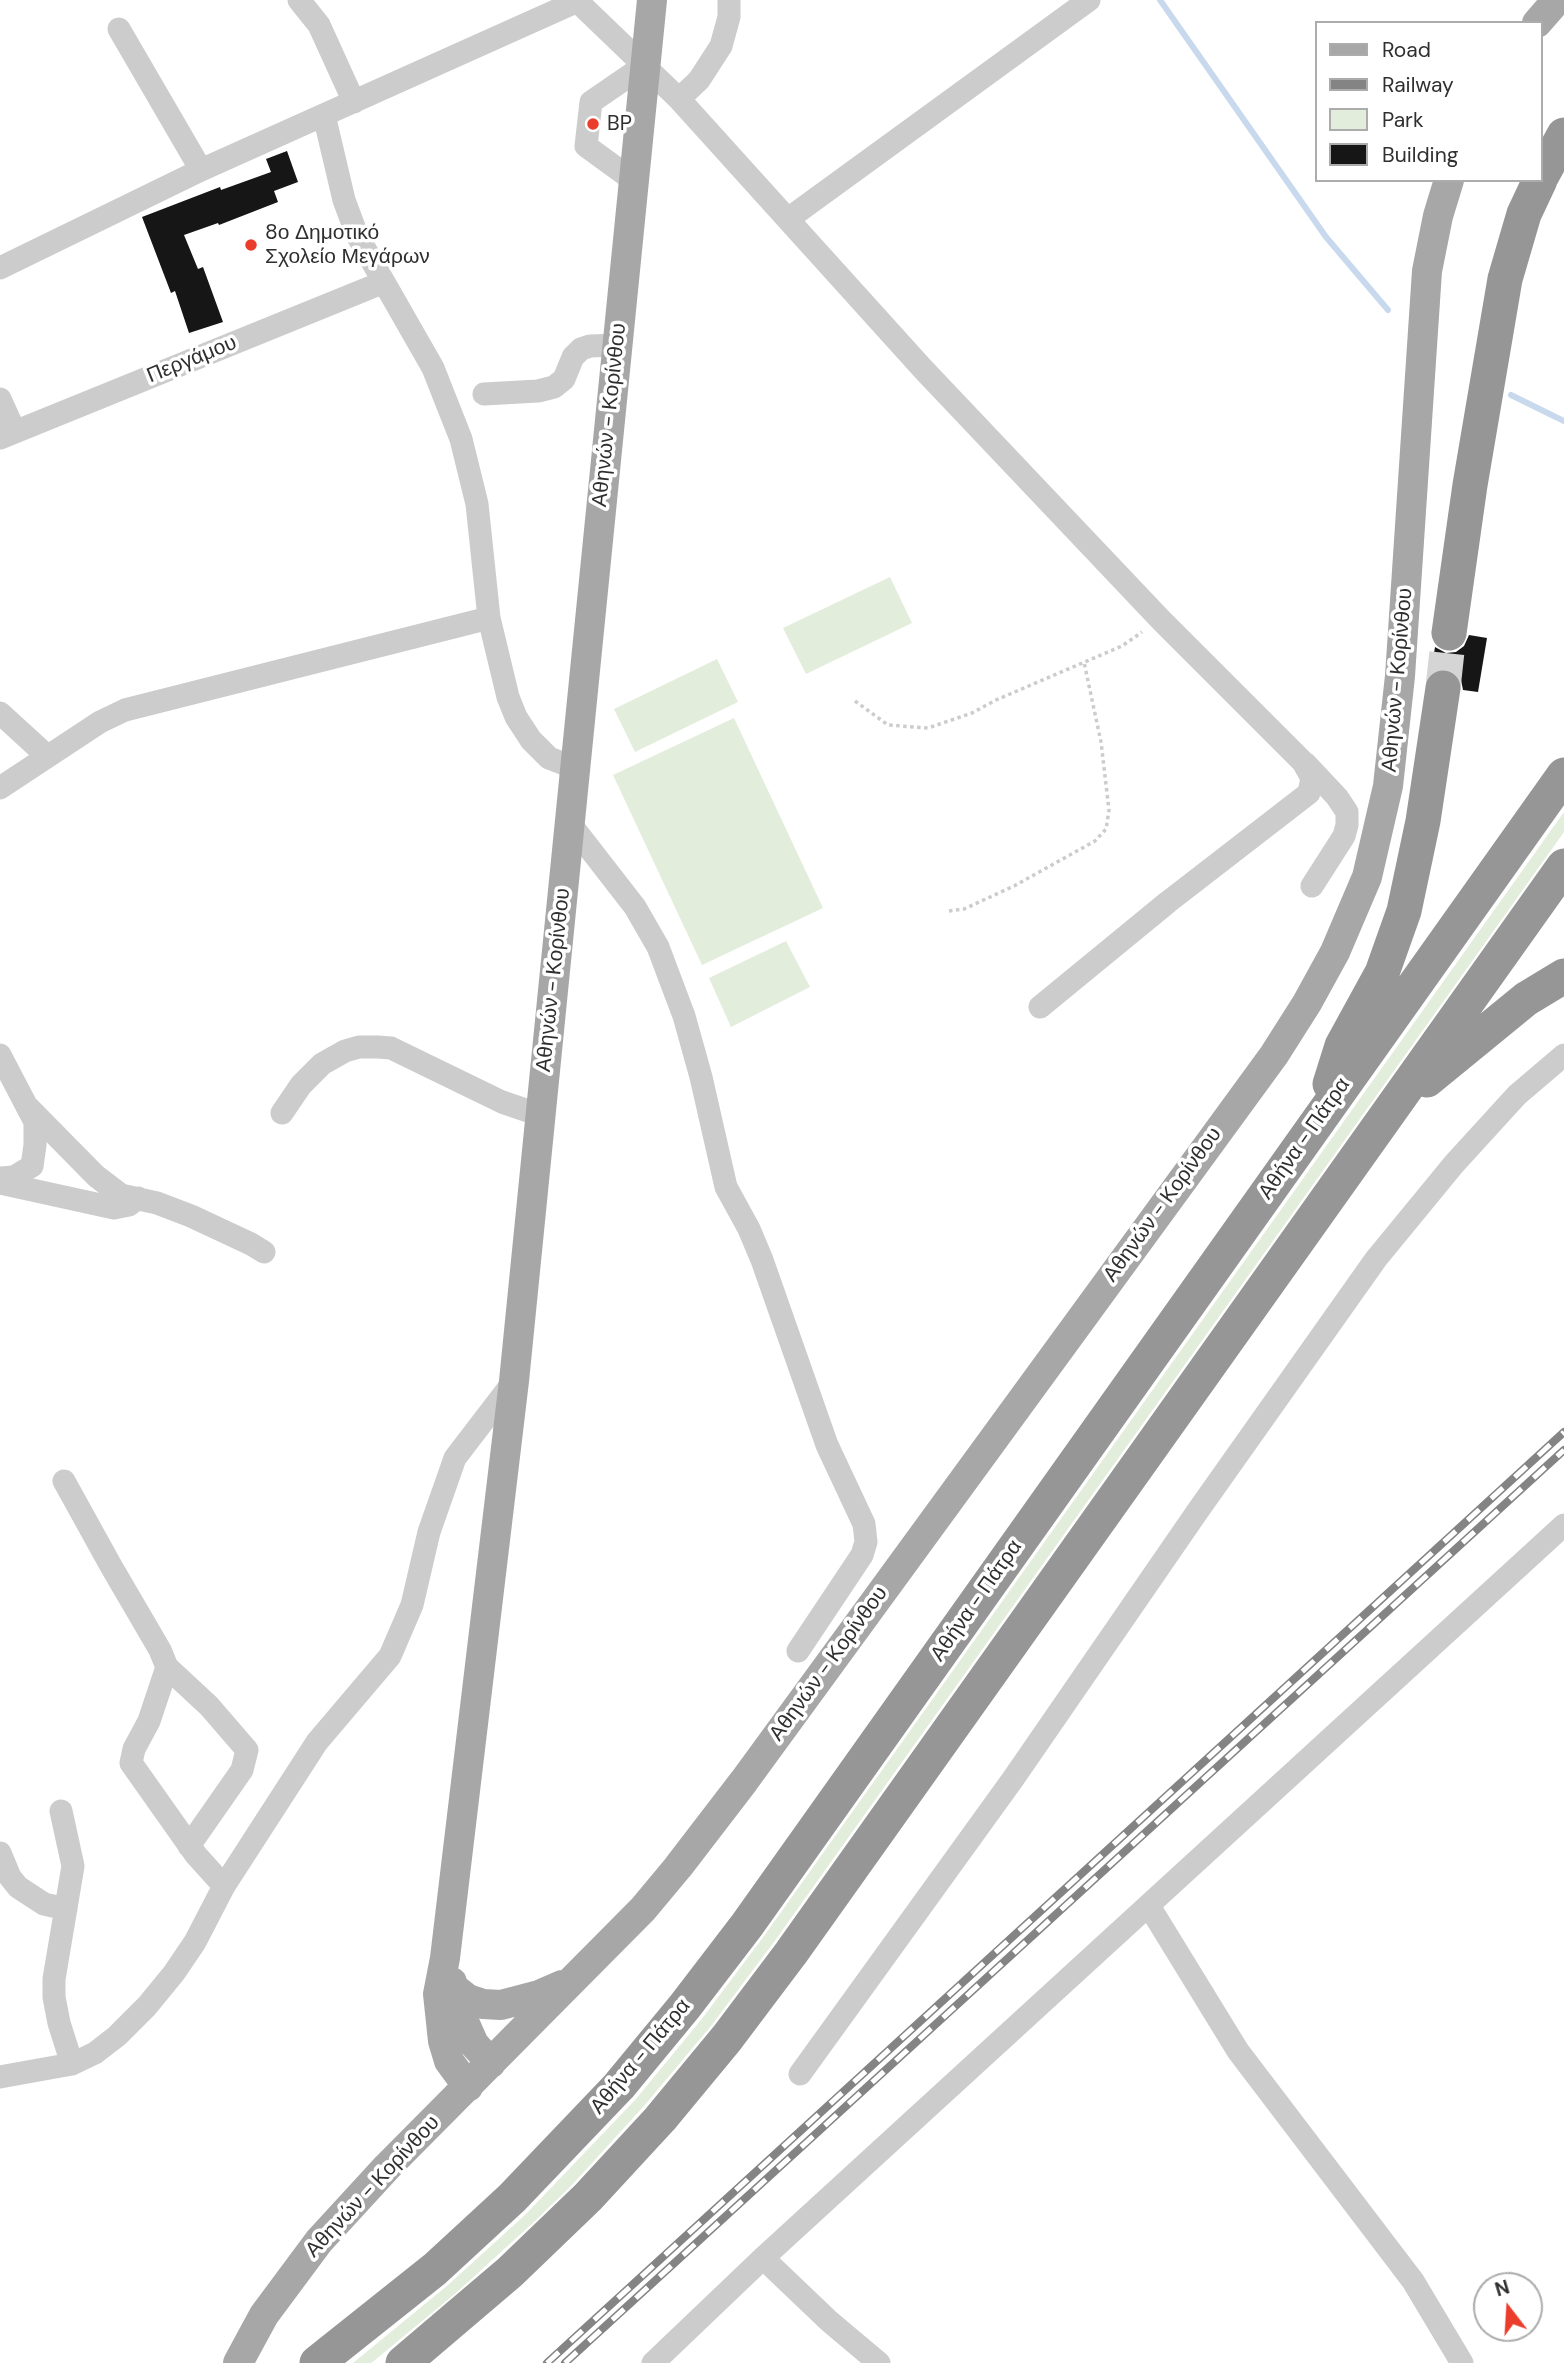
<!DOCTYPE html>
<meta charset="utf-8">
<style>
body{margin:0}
#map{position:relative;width:1564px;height:2363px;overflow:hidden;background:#fff;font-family:"DM Sans",sans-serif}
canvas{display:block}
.legend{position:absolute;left:1315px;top:21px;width:228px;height:161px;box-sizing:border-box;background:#fff;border:2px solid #acacac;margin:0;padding:9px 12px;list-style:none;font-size:21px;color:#2f2f2f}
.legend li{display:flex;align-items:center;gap:14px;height:35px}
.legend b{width:35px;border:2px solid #acacac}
.north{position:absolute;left:1473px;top:2272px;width:70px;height:70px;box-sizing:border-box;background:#fff;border:2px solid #acacac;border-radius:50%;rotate:343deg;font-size:19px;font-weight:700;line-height:28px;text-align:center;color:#2f2f2f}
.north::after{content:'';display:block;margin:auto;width:24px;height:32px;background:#eb3d2c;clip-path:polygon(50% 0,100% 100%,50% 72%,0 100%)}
</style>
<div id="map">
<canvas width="1564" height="2363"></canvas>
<ul class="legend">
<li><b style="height:9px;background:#a7a7a7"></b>Road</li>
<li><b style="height:9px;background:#848484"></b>Railway</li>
<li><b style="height:19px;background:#e3eddc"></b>Park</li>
<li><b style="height:19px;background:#161616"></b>Building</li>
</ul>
<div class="north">N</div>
</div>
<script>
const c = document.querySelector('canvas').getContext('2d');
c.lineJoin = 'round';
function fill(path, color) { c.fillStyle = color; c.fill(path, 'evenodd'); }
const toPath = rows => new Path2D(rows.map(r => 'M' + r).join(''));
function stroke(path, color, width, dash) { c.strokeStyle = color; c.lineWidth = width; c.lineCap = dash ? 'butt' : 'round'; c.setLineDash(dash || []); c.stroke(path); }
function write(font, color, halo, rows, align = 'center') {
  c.font = font + ' "DM Sans",sans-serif'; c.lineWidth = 7; c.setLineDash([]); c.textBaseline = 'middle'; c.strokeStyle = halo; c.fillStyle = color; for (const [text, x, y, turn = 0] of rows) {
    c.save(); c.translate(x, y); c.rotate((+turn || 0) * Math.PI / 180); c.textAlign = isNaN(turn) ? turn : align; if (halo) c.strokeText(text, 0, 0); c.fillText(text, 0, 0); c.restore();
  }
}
fill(toPath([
 [890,577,912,623,806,674,783,628],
 [717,659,738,702,635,752,614,709],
 [734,718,823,908,702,965,613,775],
 [1564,812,1564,832,774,1942,711,2026,644,2106,572,2185,535,2221,456,2293,375,2360,371,2363,353,2363,448,2285,526,2214,635,2100,701,2020,764,1936],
 [786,941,810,987,731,1027,709,978]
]), '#e3eddc');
stroke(toPath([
 [1160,0,1326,237,1388,310],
 [1511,395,1564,421]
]), '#c8d9ed', 6);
fill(toPath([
 [287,151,298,182,274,191,278,202,219,225,218,223,184,235,198,269,203,267,223,322,189,333,175,291,171,293,142,217,220,187,221,190,271,172,266,159],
 [1469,635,1487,638,1478,692,1463,690,1461,680,1456,673,1447,668,1436,669,1431,672,1435,647,1446,653,1456,652,1464,646]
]), '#161616');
stroke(toPath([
 [1443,688,1449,633]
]), '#d5d5d5', 35, [35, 18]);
stroke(toPath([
 [855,701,888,725,928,728,972,713,996,700,1122,646,1142,632],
 [949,911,964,909,1014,886,1095,841,1106,829,1109,810,1101,742,1084,662]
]), '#ccc', 3.5, [3.5, 3.5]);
stroke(toPath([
 [299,0,319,25,354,102],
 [576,0,679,99,923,369,1161,620,1303,762,1312,778,1309,793,1168,902,1040,1007],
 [119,29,201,170],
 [679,99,699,80,721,46,729,17,729,0],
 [324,115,344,200,357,235,433,368,461,439,477,504,489,618,508,697,516,717,531,740,549,758,575,768],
 [634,181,586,146,591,102,645,65],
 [788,219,1089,0],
 [0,268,201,170,580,0],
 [484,394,538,391,554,387,564,379,573,357,581,349,590,346,617,345],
 [0,399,15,432],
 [0,438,384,282],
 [0,713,47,756],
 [1306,764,1337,797,1347,812,1347,825,1344,836,1312,886],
 [0,788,100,722,125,710,489,618],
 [569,822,635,907,658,947,684,1016,701,1077,726,1187,749,1229,762,1260,827,1445,864,1524,866,1542,862,1555,798,1651],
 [0,1055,35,1122,35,1145,32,1166,14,1177,0,1178],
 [28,1107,96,1176,121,1195,157,1203,191,1216,251,1244,264,1252],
 [282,1113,301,1085,322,1064,345,1051,359,1047,378,1047,391,1048,502,1102,540,1115],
 [0,1183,114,1208,129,1205,138,1198],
 [64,1481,111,1566,160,1650,167,1667,149,1721,134,1749,131,1763,196,1855,224,1886],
 [167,1667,209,1706,247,1750,242,1770,189,1846],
 [61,1811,73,1866,54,1979,54,1997,59,2023,72,2064],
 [0,1853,10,1877,18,1887,44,1904,66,1909],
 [1149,1906,1238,2051,1413,2281,1462,2363],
 [800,2074,1013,1779,1197,1512,1376,1259,1454,1164,1517,1095,1564,1055],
 [0,2077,72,2064,95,2053,117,2036,147,2006,174,1973,195,1942,224,1886,317,1742,390,1656,412,1605,429,1532,455,1458,514,1381],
 [763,2258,829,2321,879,2363],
 [653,2363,763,2258,1564,1525]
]), '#ccc', 23);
stroke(toPath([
 [1537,23,1557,0],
 [452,1982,462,2017,474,2044,491,2063],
 [454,1988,468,1999,483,2004,501,2005,539,1995,562,1985],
 [468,2087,449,2061,443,2041,438,1994,445,1958,514,1381,652,0],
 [238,2363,264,2315,319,2241,387,2167,643,1909,678,1867,744,1781,1274,1055,1307,1003,1335,952,1367,877,1388,786,1400,676,1427,271,1438,216,1449,180]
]), '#a7a7a7', 30);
stroke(toPath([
 [1541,177,1564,135],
 [1449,633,1470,485,1505,279,1524,214,1540,180],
 [1427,1080,1526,999,1564,976],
 [1330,1084,1342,1046,1382,973,1404,911,1423,821,1443,688],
 [317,2363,435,2269,512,2198,619,2086,685,2006,747,1925,1564,775],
 [403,2363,510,2272,588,2197,660,2119,727,2038,791,1953,1564,866]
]), '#969696', 35);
const rail = toPath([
 [547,2363,1564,1432],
 [565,2363,1564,1450]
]);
stroke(rail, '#848484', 8);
stroke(rail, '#fff', 5, [16]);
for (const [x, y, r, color] of [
 [593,124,7,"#eb3d2c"],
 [251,245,7,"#eb3d2c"]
]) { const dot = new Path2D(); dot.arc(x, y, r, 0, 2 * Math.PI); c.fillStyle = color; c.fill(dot); stroke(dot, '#fff', 2.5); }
write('21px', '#2f2f2f', '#fff', [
 ["BP",607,124],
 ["8ο Δημοτικό",265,233],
 ["Σχολείο Μεγάρων",265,257]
], 'left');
write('21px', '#2f2f2f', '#fff', [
 ["Περγάμου",192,360,-22],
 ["Αθηνών - Κορίνθου",610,415,-84],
 ["Αθηνών - Κορίνθου",1398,680,-85],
 ["Αθηνών - Κορίνθου",554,980,-84],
 ["Αθήνα - Πάτρα",1305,1139,-55],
 ["Αθηνών - Κορίνθου",1163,1205,-54],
 ["Αθήνα - Πάτρα",977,1601,-55],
 ["Αθηνών - Κορίνθου",829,1664,-54],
 ["Αθήνα - Πάτρα",641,2057,-50],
 ["Αθηνών - Κορίνθου",373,2187,-47]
]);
</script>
